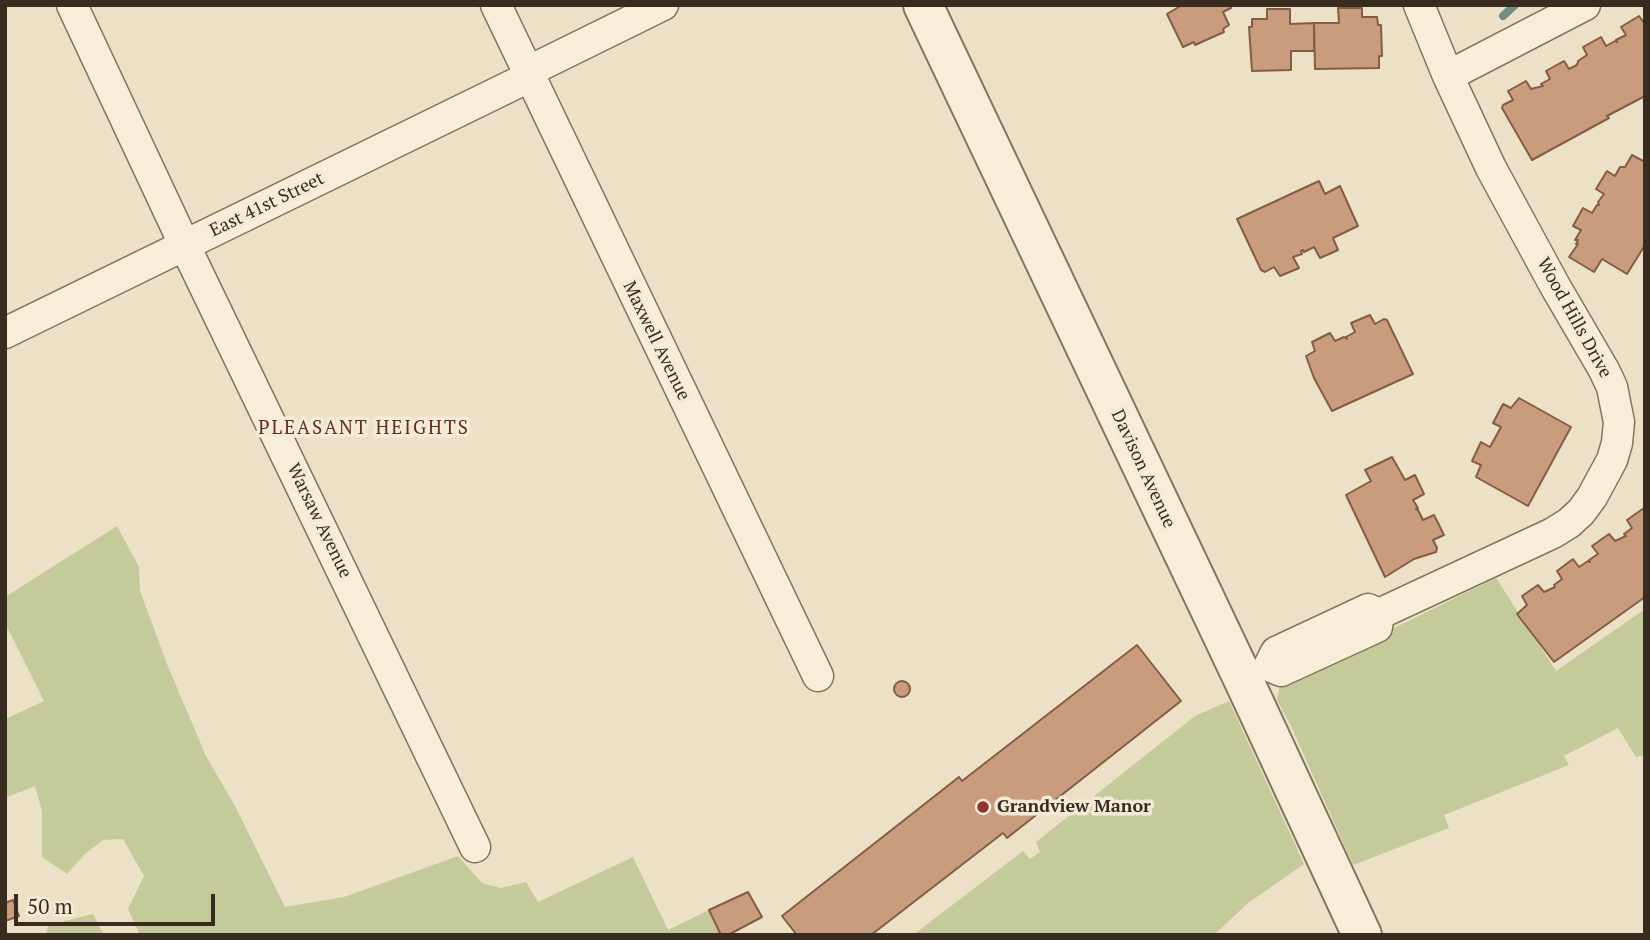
<!DOCTYPE html>
<style>
body{margin:0}
#map{position:relative;width:1650px;height:940px;overflow:hidden;background:#ece1c6;font-family:"PT Serif",serif}
canvas{display:block}
.frame{position:absolute;inset:0;border:7px solid #382b20;pointer-events:none}
.scale{position:absolute;left:14px;top:894px;width:201px;height:32px;box-sizing:border-box;border:4px solid #382b20;border-top:0;padding-left:9px;font-size:21px;line-height:24px;white-space:nowrap;color:#382b20;-webkit-text-stroke:5px #f4ebd6;paint-order:stroke}
</style>
<div id="map">
<canvas width="1650" height="940"></canvas>
<div class="frame"></div>
<div class="scale">50 m</div>
</div>
<script>
const c = document.querySelector('canvas').getContext('2d');
c.lineJoin = 'round';
function fill(path, color) { c.fillStyle = color; c.fill(path, 'evenodd'); }
const toPath = rows => new Path2D(rows.map(r => 'M' + r).join(''));
function stroke(path, color, width, dash) { c.strokeStyle = color; c.lineWidth = width; c.lineCap = dash ? 'butt' : 'round'; c.setLineDash(dash || []); c.stroke(path); }
function write(font, color, halo, rows, align = 'center') {
  c.font = font + ' "PT Serif",serif'; c.lineWidth = 7; c.setLineDash([]); c.textBaseline = 'middle'; c.strokeStyle = halo; c.fillStyle = color; for (const [text, x, y, turn = 0] of rows) {
    c.save(); c.translate(x, y); c.rotate((+turn || 0) * Math.PI / 180); c.textAlign = isNaN(turn) ? turn : align; if (halo) c.strokeText(text, 0, 0); c.fillText(text, 0, 0); c.restore();
  }
}
fill(toPath([
 [117,526,139,567,140,591,167,664,206,756,236,808,285,907,344,897,458,856,482,883,501,888,526,882,538,902,633,857,668,930,709,910,721,935,140,935,128,909,144,876,123,839,103,840,85,854,67,874,42,857,42,811,35,786,5,798,5,719,44,701,5,623,5,597],
 [1496,578,1556,671,1645,609,1645,755,1636,757,1618,728,1564,756,1569,765,1444,815,1449,828,1353,865,1291,726,1277,700,1280,684],
 [1229,701,1304,864,1248,903,1214,935,913,935,1023,851,1030,859,1040,852,1036,842,1195,716],
 [93,914,104,935,45,935,49,925]
]), '#c5ca9b');
stroke(toPath([
 [1503,16,1515,5]
]), '#6e8e86', 8);
const building = toPath([
 [1182,5,1230,5,1231,8,1223,12,1229,25,1223,29,1224,32,1195,45,1194,42,1183,47,1167,14,1182,5],
 [1338,8,1362,8,1362,17,1377,17,1378,25,1381,25,1382,56,1379,56,1379,68,1315,69,1314,23,1339,23,1338,8],
 [1267,9,1290,9,1290,24,1314,23,1314,51,1291,51,1291,70,1252,71,1249,27,1252,27,1252,19,1267,19,1267,9],
 [1639,16,1645,24,1645,96,1607,116,1609,118,1532,160,1502,108,1503,105,1513,100,1508,91,1526,81,1531,89,1543,86,1541,84,1550,79,1546,71,1564,61,1569,69,1577,65,1578,61,1587,55,1583,47,1601,37,1606,46,1615,41,1617,42,1616,40,1626,35,1621,27,1639,16],
 [1632,155,1645,162,1645,245,1627,274,1602,259,1594,272,1569,257,1578,244,1576,244,1578,240,1575,240,1581,230,1573,226,1583,208,1592,213,1597,205,1599,205,1598,202,1604,194,1596,189,1607,171,1615,176,1620,167,1625,167,1632,155],
 [1319,181,1325,194,1340,186,1358,226,1333,238,1338,250,1320,258,1314,247,1304,252,1303,250,1301,251,1302,254,1293,257,1299,268,1280,276,1274,267,1265,272,1261,270,1237,219,1319,181],
 [1370,315,1375,324,1384,319,1387,320,1413,374,1332,411,1314,378,1306,356,1315,351,1312,342,1330,333,1335,341,1344,337,1347,339,1346,337,1355,332,1351,323,1370,315],
 [1519,398,1571,427,1528,506,1476,477,1481,465,1472,461,1481,442,1490,447,1501,427,1493,423,1503,404,1511,408,1519,398],
 [1392,457,1405,480,1415,475,1424,494,1413,500,1418,508,1416,509,1418,510,1423,520,1434,515,1444,535,1433,540,1437,548,1436,552,1414,559,1385,577,1346,495,1371,481,1365,470,1392,457],
 [1644,508,1645,597,1554,662,1517,614,1527,605,1522,596,1538,585,1544,592,1555,587,1554,585,1562,579,1557,571,1573,559,1579,567,1588,561,1590,562,1589,560,1598,554,1592,546,1609,534,1615,541,1626,536,1624,534,1632,528,1627,520,1644,508],
 [1137,645,1181,701,1007,838,1003,833,871,935,797,935,782,916,959,777,962,781,1137,645],
 '894 689a8 8 0 1 1 16 0a8 8 0 1 1-16 0Z',
 [748,892,762,917,728,935,721,935,709,910,748,892],
 [13,900,19,916,5,921,5,903,13,900]
]);
fill(building, '#c99c7e');
stroke(building, '#855d44', 2);
const minor = toPath([
 [72,5,185,246,475,847],
 [496,5,818,676],
 [527,72,663,5],
 [1448,76,1585,5],
 [5,333,529,77],
 [1379,614,1377,627,1281,671,1269,666,1276,652,1368,609,1379,614,1553,533,1569,523,1581,512,1592,497,1612,460,1617,443,1619,422,1612,387,1604,370,1555,286,1491,168,1448,76,1419,5]
]);
const tertiary = toPath([
 [923,5,1245,683,1362,935]
]);
stroke(minor, '#87735d', 33);
stroke(tertiary, '#87735d', 42);
stroke(minor, '#f7eed9', 30);
stroke(tertiary, '#f7eed9', 38);
for (const [x, y, r, color] of [
 [983,807,7,"#933031"]
]) { const dot = new Path2D(); dot.arc(x, y, r, 0, 2 * Math.PI); c.fillStyle = color; c.fill(dot); stroke(dot, '#f4ebd6', 2.5); }
write('18px', '#382b20', '#f4ebd6', [
 ["East 41st Street",267,205,-26],
 ["Wood Hills Drive",1574,318,61],
 ["Maxwell Avenue",656,341,64],
 ["Davison Avenue",1143,469,65],
 ["Warsaw Avenue",319,521,64]
]);
write('bold 18px', '#382b20', '#f4ebd6', [
 ["Grandview Manor",997,807]
], 'left');
c.letterSpacing = '2px';
write('19px', '#632e21', '#f4ebd6', [
 ["PLEASANT HEIGHTS",364,429]
]);
c.letterSpacing = '0px';
</script>
